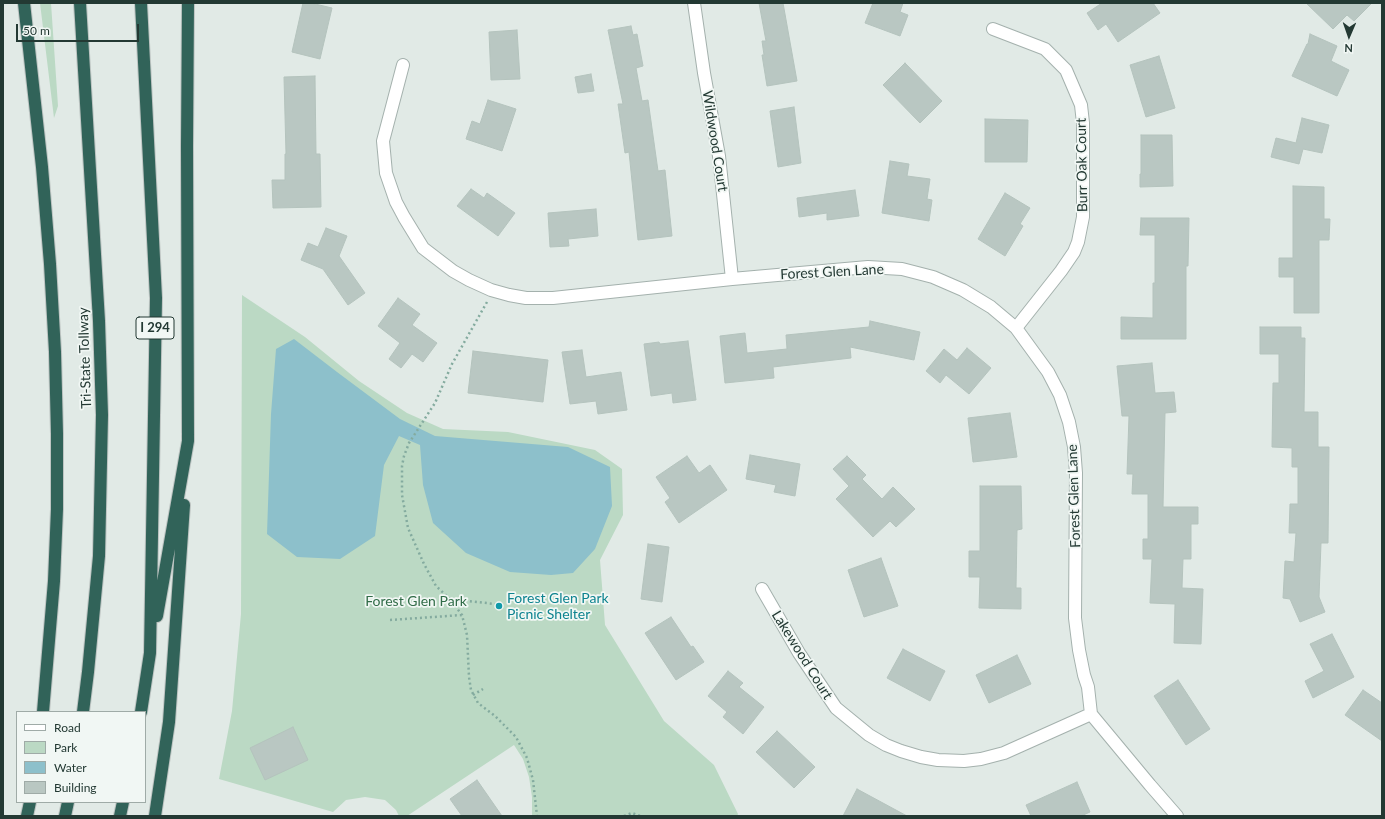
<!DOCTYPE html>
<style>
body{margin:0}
#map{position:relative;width:1385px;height:819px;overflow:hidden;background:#e1eae6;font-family:Lato,sans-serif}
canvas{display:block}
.frame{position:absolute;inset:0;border:4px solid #233933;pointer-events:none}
.legend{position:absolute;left:16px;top:711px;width:130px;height:92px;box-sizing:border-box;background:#f1f7f4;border:1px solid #9faba7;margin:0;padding:5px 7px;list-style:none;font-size:12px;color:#233933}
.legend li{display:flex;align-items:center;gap:8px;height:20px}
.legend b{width:20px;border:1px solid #9faba7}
.north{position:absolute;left:1329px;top:16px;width:40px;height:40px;-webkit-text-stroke:3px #f1f7f4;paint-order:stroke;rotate:182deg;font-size:11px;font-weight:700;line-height:16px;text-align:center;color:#233933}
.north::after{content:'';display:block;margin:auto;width:14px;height:18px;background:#233933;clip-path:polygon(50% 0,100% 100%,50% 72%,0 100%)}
.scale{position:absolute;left:16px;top:24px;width:123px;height:18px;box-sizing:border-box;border:2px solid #233933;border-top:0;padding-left:5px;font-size:12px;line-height:14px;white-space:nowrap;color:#233933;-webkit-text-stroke:3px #f1f7f4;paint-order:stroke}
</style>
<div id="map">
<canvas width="1385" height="819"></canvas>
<div class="frame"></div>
<ul class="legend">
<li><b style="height:5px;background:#fff"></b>Road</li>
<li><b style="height:11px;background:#bbd9c4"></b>Park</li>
<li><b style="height:11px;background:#8dc0cb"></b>Water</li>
<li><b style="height:11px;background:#b9c7c2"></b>Building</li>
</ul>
<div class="north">N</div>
<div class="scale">50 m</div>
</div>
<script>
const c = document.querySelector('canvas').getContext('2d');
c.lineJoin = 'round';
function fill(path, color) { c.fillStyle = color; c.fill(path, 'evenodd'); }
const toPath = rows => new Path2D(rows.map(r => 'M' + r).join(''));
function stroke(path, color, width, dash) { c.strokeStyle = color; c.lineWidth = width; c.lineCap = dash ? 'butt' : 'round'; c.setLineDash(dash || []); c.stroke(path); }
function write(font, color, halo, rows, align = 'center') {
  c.font = font + ' Lato,sans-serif'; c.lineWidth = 3.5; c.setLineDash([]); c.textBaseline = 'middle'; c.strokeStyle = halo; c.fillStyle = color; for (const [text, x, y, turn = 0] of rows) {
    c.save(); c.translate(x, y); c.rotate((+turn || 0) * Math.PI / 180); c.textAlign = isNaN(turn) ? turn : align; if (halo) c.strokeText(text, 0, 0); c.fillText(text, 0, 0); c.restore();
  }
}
fill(toPath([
 [40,3,51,3,58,106,54,118],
 [242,295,305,337,359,381,407,413,443,429,508,432,595,450,622,469,623,515,600,560,605,625,664,721,714,765,738,814,737,816,532,816,532,797,529,777,523,759,514,745,407,816,399,816,396,810,385,800,365,797,346,800,333,812,219,779,232,711,241,614]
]), '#bbd9c4');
fill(toPath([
 [294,339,337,372,400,419,435,436,568,447,610,467,612,506,595,549,573,573,551,575,510,572,466,553,433,523,423,485,420,445,399,436,384,465,375,536,340,559,297,557,267,534,271,414,276,349]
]), '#8dc0cb');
const building = toPath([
 [303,3,311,3,332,8,320,59,292,52,303,3],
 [759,3,783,3,797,81,767,86,762,55,764,55,762,41,766,41,759,3],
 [873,3,903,3,900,12,908,15,900,36,865,23,873,3],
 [1102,3,1153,3,1160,13,1118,42,1106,24,1098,30,1087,13,1102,3],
 [1306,3,1372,3,1354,21,1347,15,1333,29,1306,3],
 [631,26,633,35,637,34,643,66,636,68,642,101,648,100,658,171,665,170,672,236,638,240,629,152,625,153,618,104,623,104,608,30,631,26],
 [517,30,520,79,491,80,489,32,517,30],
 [1310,34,1337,46,1331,61,1349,70,1337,96,1292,76,1307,44,1308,44,1310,34],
 [1159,56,1175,108,1146,117,1130,65,1159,56],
 [905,63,942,101,920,123,883,85,905,63],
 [591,74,594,91,578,93,575,77,591,74],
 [315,76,316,154,320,154,321,207,273,208,272,180,285,180,285,154,286,154,284,77,315,76],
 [488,100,516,109,502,151,466,139,472,121,480,124,488,100],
 [794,107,801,163,778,167,770,111,794,107],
 [1302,118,1329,125,1322,153,1303,149,1299,164,1271,157,1276,138,1296,143,1302,118],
 [985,119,1028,120,1027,162,985,162,985,119],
 [1141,135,1172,135,1173,186,1140,187,1140,174,1141,174,1141,135],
 [890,161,909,164,907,176,930,179,927,199,932,200,929,221,882,213,890,161],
 [1293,186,1324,187,1324,219,1330,219,1329,240,1319,240,1319,313,1294,313,1294,277,1279,277,1279,258,1293,258,1293,186],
 [471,189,484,198,487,193,515,213,498,236,457,206,471,189],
 [855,190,859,216,827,220,827,213,799,217,797,198,855,190],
 [1005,193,1030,208,1020,224,1023,226,1005,256,978,239,1005,193],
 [596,209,598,236,568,239,569,246,550,247,548,213,596,209],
 [1141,218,1189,218,1188,266,1186,266,1186,339,1121,339,1121,317,1153,318,1153,283,1155,283,1155,235,1140,235,1141,218],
 [326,228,347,236,339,256,365,293,348,305,323,269,301,260,308,243,318,247,326,228],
 [398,298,420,314,412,325,437,343,423,362,412,354,401,368,389,359,400,343,378,326,398,298],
 [870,321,920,332,914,360,850,347,851,358,773,367,774,378,725,383,720,336,745,333,747,353,787,349,786,335,869,327,870,321],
 [1260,327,1301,327,1301,338,1305,338,1304,412,1318,412,1318,447,1329,447,1328,543,1321,543,1319,597,1325,612,1300,622,1290,599,1283,598,1285,561,1294,562,1296,533,1289,533,1290,504,1298,504,1298,467,1292,467,1292,448,1272,447,1273,383,1279,383,1279,354,1260,354,1260,327],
 [688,341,696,400,673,403,672,393,651,396,644,344,659,342,660,344,688,341],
 [967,348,991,368,969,394,946,375,940,383,926,371,944,349,957,360,967,348],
 [582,350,586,377,621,372,627,410,598,414,596,401,570,404,562,352,582,350],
 [473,351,548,360,543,402,468,393,473,351],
 [1152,363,1155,393,1174,392,1176,412,1165,413,1163,507,1198,507,1198,524,1191,524,1191,559,1183,559,1182,588,1203,589,1201,644,1174,643,1175,604,1150,603,1152,559,1143,559,1143,539,1148,539,1148,494,1132,494,1133,474,1127,474,1129,416,1122,416,1117,366,1152,363],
 [1010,413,1017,457,973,462,968,418,1010,413],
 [750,455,800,464,795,496,774,492,776,485,746,479,750,455],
 [687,456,699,473,710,465,727,490,679,523,665,502,670,498,656,477,687,456],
 [847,456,866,475,862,479,882,499,893,487,915,509,896,527,890,521,873,537,836,499,849,486,833,469,847,456],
 [980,486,1021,486,1022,529,1017,530,1016,588,1021,588,1021,609,979,608,980,577,969,577,969,551,980,551,980,486],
 [648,544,669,547,662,602,641,599,648,544],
 [881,558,898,606,864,617,848,570,881,558],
 [671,617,691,647,693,646,704,662,676,680,645,633,671,617],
 [1332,634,1354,677,1313,698,1305,681,1324,671,1310,644,1332,634],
 [903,649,945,671,930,701,887,678,903,649],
 [1017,655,1031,684,989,703,976,675,1017,655],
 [728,671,743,683,739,687,764,707,743,734,723,717,727,712,708,696,728,671],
 [1178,680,1210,729,1186,745,1154,696,1178,680],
 [1363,690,1382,703,1382,741,1345,715,1363,690],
 [293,727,308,760,265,780,250,748,293,727],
 [777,731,815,767,794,788,756,752,777,731],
 [477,780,502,816,462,816,450,799,477,780],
 [1077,782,1090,812,1081,816,1031,816,1026,805,1077,782],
 [857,789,907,816,843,816,857,789]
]);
fill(building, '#b9c7c2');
stroke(building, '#b4c3bd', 1);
const street = toPath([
 [694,3,704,73,719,156,732,279],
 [993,29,1045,49,1066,70,1081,105,1083,123,1083,217,1078,242,1074,252,1061,271,1016,328],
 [403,65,383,141,386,173,396,202,404,217,423,248,453,271,469,280,491,290,509,295,526,298,553,298,732,279,868,267,902,269,933,277,963,290,991,307,1016,328,1048,372,1060,395,1069,422,1074,447,1076,473,1075,618,1079,650,1084,675,1088,687,1091,714,1150,785,1177,816],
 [762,589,799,653,836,708,869,735,886,745,901,751,921,757,938,760,964,761,981,759,1004,753,1091,714]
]);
const highway = toPath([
 [24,3,42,167,50,264,55,352,57,434,57,509,54,581,43,712],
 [80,3,99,321,102,415,99,556,88,672,83,712],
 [157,616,188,441,187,146,188,3],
 [141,712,150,653,156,298,141,3],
 [27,816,30,802],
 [65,816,68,802],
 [120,816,123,802],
 [155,816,169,722,184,505]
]);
stroke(street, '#a4b1ad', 14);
stroke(highway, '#bdc4c2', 14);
stroke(toPath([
 [487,302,452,364,435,403,409,443,404,456,402,466,402,495,408,528,424,564,436,586,450,599,462,615,467,635,469,677,471,690,478,703,495,716,516,737,527,758,533,780,537,816],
 [450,599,495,604],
 [390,620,462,615],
 [473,695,483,689],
 [624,816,632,813,640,816]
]), '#84ab9f', 2.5, [2, 3]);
stroke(street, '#fff', 12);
stroke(highway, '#316359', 12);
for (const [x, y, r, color] of [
 [499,606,4,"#0f9aa8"]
]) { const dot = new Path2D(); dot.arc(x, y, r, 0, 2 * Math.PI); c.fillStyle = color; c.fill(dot); stroke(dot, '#f1f7f4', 1.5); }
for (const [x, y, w] of [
 [155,328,38]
]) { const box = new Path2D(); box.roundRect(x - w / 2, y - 11, w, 22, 3); c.fillStyle = '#f1f7f4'; c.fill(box); stroke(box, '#233933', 1); }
write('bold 13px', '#233933', null, [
 ["I 294",155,328]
]);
write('14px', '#233933', '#f1f7f4', [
 ["Wildwood Court",715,141,81],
 ["Burr Oak Court",1082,165,-91],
 ["Forest Glen Lane",832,272,-3],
 ["Tri-State Tollway",85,358,-92],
 ["Forest Glen Lane",1074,496,-92],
 ["Lakewood Court",802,655,58]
]);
write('14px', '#0d838f', '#f1f7f4', [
 ["Forest Glen Park",507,598],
 ["Picnic Shelter",507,614]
], 'left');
write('14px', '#316c48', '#f1f7f4', [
 ["Forest Glen Park",416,601]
]);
</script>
